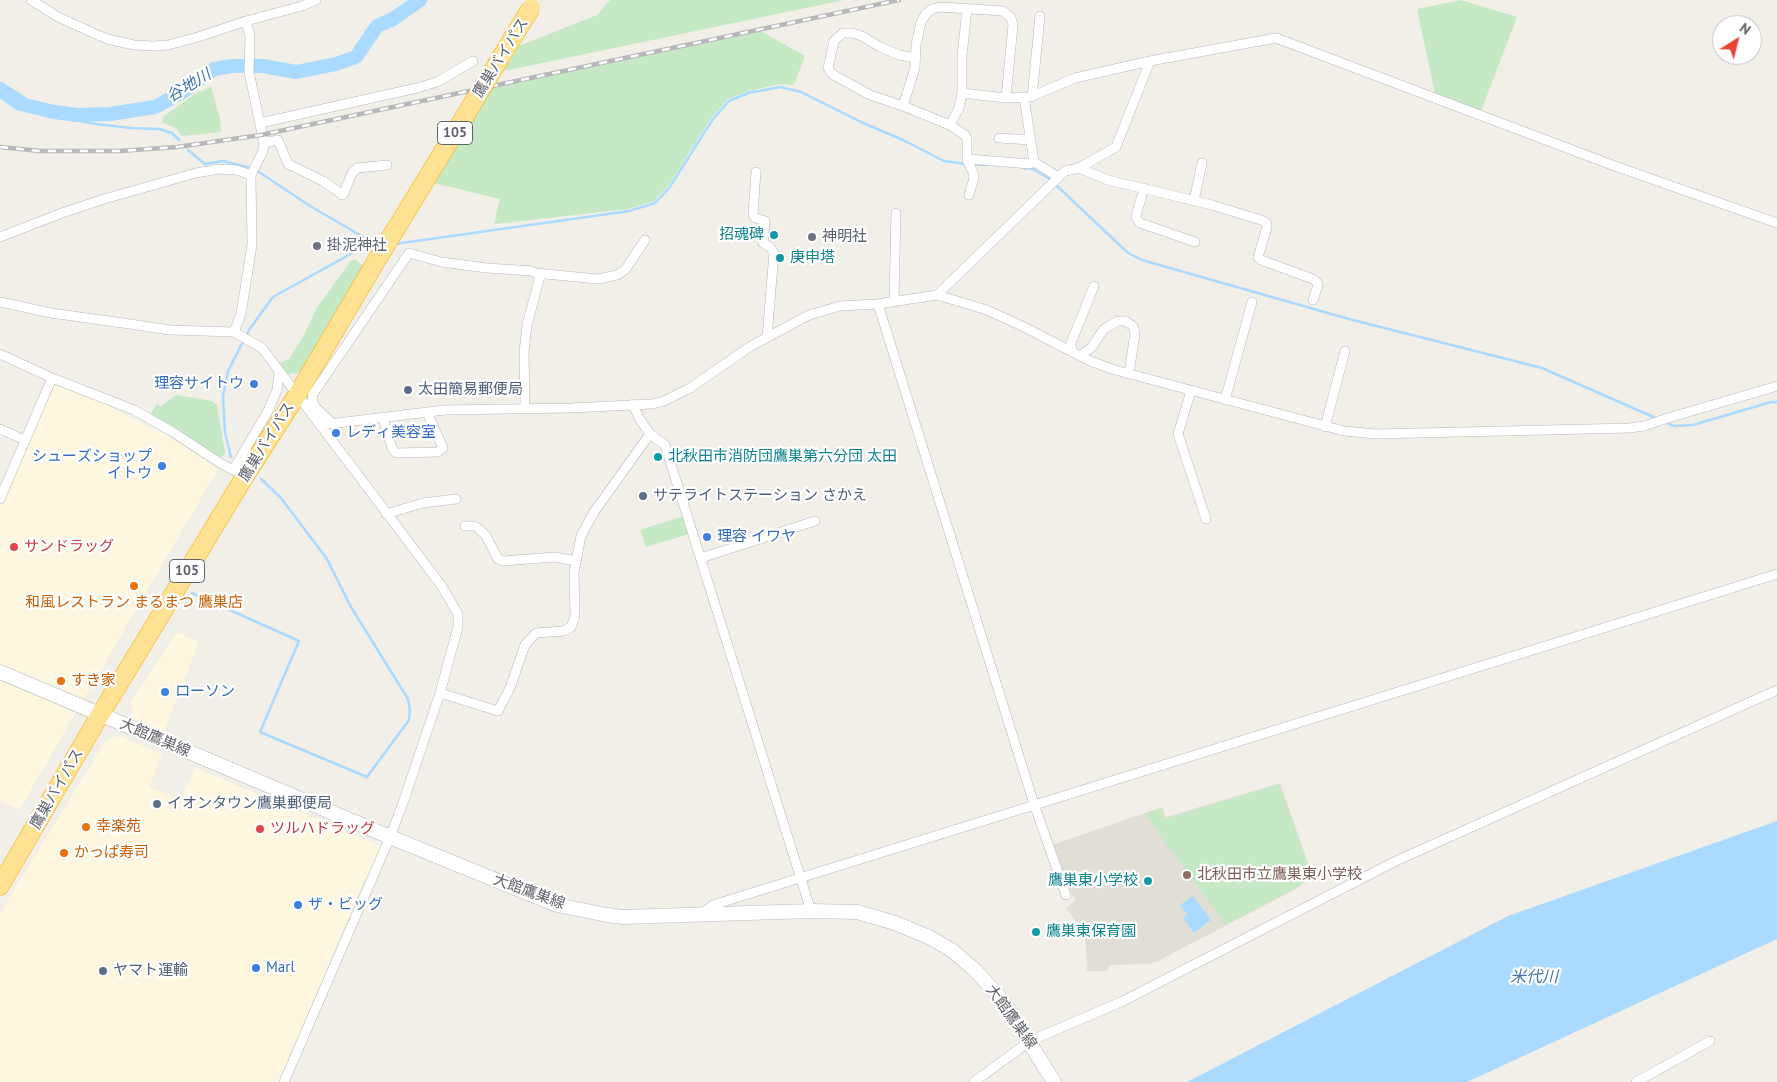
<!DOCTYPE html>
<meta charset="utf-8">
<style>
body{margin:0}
#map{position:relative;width:1777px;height:1082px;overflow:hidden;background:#f1efe8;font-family:"PT Sans",sans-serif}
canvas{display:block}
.north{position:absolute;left:1712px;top:15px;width:50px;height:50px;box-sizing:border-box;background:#fff;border:1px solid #bfc1c3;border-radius:50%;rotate:36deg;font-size:14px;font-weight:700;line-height:20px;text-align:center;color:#5f6368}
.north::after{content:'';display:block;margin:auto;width:18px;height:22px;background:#ea4335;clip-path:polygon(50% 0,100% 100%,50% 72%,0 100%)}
</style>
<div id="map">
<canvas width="1777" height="1082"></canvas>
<div class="north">N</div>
</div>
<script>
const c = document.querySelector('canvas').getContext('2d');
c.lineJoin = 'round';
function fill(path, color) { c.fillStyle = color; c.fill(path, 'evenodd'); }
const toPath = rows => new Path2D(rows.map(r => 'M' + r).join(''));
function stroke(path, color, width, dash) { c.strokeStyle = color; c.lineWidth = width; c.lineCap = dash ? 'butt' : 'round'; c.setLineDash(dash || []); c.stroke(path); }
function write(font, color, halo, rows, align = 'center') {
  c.font = font + ' "PT Sans","Noto Sans JP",sans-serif'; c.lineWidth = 4.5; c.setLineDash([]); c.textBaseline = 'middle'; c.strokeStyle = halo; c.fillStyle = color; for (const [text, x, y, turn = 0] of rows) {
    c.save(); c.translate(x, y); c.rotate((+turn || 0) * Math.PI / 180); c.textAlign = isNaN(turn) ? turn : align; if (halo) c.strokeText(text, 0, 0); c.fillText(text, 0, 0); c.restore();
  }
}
fill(toPath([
 [52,378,168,436,218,469,19,810,0,801,0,499],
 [177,633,199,642,163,734,129,719,133,712,130,703],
 [119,736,162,754,149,787,181,800,195,768,381,846,366,880,364,880,279,1082,0,1082,0,913,106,740]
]), '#fef7e0');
fill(toPath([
 [1280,783,1311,871,1309,879,1296,889,1158,961,1149,964,1109,965,1108,971,1087,971,1086,946,1083,931,1066,908,1076,900,1069,889,1052,845,1162,807,1166,817]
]), '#e1ded6');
fill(toPath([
 [610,0,844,0,504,71,519,46,597,15],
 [1461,0,1517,17,1481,111,1435,93,1417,9],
 [757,29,805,56,794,85,780,84,749,91,728,99,712,117,668,186,654,201,628,209,494,224,500,199,434,183,492,86],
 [211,86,220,119,221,132,182,136,176,128,163,123,163,117,199,91,203,91],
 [355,259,365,268,300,373,287,374,280,363,289,359,304,335,316,309,350,262],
 [176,395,212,401,217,405,225,453,223,456,217,457,150,415,157,404,161,406],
 [684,516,689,534,646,547,640,530],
 [1279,784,1310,871,1309,879,1295,888,1226,925,1145,814,1161,808,1165,819]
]), '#c5e8c5');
fill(toPath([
 [1777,821,1777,939,1467,1082,1187,1082,1508,916],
 [1193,896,1211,920,1194,933,1183,918,1187,915,1180,905]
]), '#aadaff');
stroke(toPath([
 [0,97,17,109,96,124,131,128,159,129,172,133,179,140],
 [188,150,205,164,223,161,251,168],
 [973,164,985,165],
 [1023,168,1033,169,1051,180],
 [256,170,310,206,377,245],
 [1055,184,1128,253,1142,260,1349,319,1542,368,1658,419],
 [395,244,629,211,655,203,669,188,713,119,729,101,748,93,780,87,801,92,861,122,903,140,944,161,967,164],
 [1665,422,1674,426,1693,425,1771,402,1777,402],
 [231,457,225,433,223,396,228,371,249,330,273,297,356,251,377,246],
 [192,593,299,641,260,732,367,777,409,720,410,710,408,699,351,607,327,559,281,498,261,479]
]), '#aadaff', 2.5);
stroke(toPath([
 [0,89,25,105,54,112,77,115,110,114,155,107,181,93,214,69,232,66,263,66,296,72,336,64,356,57,377,26,393,19,420,0]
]), '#aadaff', 14);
const street = toPath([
 [31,0,58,17,107,39,134,45,154,46,168,45,198,37,246,21,302,6,316,0],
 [915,58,899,55,880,47,862,36,852,33,843,33,834,41,828,68,832,74,870,95,903,106,950,125,959,108,962,93,1006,98,1030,97,1075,78,1150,61],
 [962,93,962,56,967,9],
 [1024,97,1034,162,1058,177],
 [1032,97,1040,16],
 [903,106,915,68,916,45,921,22,926,14,932,9,940,7,1003,11,1011,18,1013,25,1006,98],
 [260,123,417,88,437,82,473,61],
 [950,125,965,135,967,139,967,160,973,172,974,178,969,195],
 [999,138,1031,140],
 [264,143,278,140,288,164,323,181,343,195,352,173,357,168,387,165],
 [967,159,1030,164,1034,162],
 [1079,168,1108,180,1212,205,1264,221,1267,224,1267,227,1258,257,1261,260,1313,279,1317,282,1318,285,1313,300],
 [756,172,753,214,755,218,765,221,763,243,770,247,774,253,767,337],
 [1144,188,1136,216,1137,219,1140,223,1195,242],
 [1194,201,1202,163],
 [0,237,62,213,104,199,196,173,219,169,237,170,251,175],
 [535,273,598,279,617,275,625,270,645,240],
 [937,295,1065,171,1079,168,1116,147,1150,61,1276,38,1612,165,1777,223],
 [894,301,896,213],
 [0,302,51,313,130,324,170,330,234,332,262,348,441,585,458,614,458,627,440,693,403,803,390,837,284,1082],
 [878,304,1034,804,1066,895],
 [234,332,241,314,252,245,251,175,263,151,264,143,249,72,250,36,246,21],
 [1072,351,1071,343,1094,286],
 [0,354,52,378,134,410,173,432,220,463,245,476],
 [1080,356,1092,347,1103,330,1109,326,1118,321,1125,321,1133,326,1135,333,1129,374],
 [1191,391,1178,434,1206,519],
 [1225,400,1252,302],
 [633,404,639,418,650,434,665,445,811,911],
 [383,418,392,448,396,453,438,452,443,448,427,412],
 [333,424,316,408,312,400,313,394,409,253,441,262,487,268,532,271,540,276,527,325,524,352,525,407],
 [320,425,445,410,571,408,652,404,664,401,690,388,751,346,809,315,840,306,878,304,937,295,987,310,1024,327,1090,361,1115,370,1344,431,1376,434,1630,428,1644,426,1668,418,1777,386],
 [1325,427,1345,351],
 [0,429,25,440],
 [233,470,268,411,277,390,279,371],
 [0,499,52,378],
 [386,514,423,503,456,499],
 [465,526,475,526,479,529,486,536,498,559,503,561,555,557,576,561],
 [701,558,815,521],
 [440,693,498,711,510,688,525,645,536,633,564,631,571,627,575,616,574,572,581,536,594,512,650,434],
 [701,914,713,905,1777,574],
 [974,1082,1030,1041,1123,1001,1396,861,1777,690],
 [1636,1082,1710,1041]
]);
const secondary = toPath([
 [0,672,390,837,557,905,607,915,623,917,811,911,857,912,895,923,929,937,953,951,976,971,1004,1002,1054,1082]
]);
const highway = toPath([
 [0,886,100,715,245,476,297,395,378,258]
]);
stroke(street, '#b5b8bc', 10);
stroke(secondary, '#b6babf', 15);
stroke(highway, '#f9ab00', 19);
stroke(street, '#fff', 9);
stroke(secondary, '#fff', 14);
stroke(highway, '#fde293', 18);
const rail = toPath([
 [0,147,40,151,120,151,177,147,261,135,899,0]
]);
stroke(rail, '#b6b7b8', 4.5);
stroke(rail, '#fff', 2.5, [8]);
const highwayBridge = toPath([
 [378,258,531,8]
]);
stroke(highwayBridge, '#f9ab00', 19, []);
stroke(highwayBridge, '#fde293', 18);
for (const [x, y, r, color] of [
 [774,235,5,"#0f9aa8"],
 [812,237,5,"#6b7280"],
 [317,246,5,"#6b7280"],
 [780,258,5,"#0f9aa8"],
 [254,384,5,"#3f7fe0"],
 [408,390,5,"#5c6f8a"],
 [336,433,5,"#3f7fe0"],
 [658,457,5,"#0f9aa8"],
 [162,466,5,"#3f7fe0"],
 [643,496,5,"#5c6f8a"],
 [707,537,5,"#3f7fe0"],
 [14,547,5,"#e0444e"],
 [134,586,5,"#e8710a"],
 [61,681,5,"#e8710a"],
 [165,692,5,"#3f7fe0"],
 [157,804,5,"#5c6f8a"],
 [86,827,5,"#e8710a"],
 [260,829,5,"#e0444e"],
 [64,853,5,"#e8710a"],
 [1187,875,5,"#8d6e63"],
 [1148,881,5,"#0f9aa8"],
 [298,905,5,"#3f7fe0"],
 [1036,932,5,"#0f9aa8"],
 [256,968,5,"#3f7fe0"],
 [103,971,5,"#5c6f8a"]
]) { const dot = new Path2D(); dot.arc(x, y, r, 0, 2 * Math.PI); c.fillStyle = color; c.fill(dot); stroke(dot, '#fff', 2); }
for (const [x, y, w] of [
 [455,133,35],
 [187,571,35]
]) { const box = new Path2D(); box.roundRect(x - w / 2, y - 11.5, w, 23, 4); c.fillStyle = '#fff'; c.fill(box); stroke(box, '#5f6368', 1); }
write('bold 14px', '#5f6368', null, [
 ["105",455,133],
 ["105",187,571]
]);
write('15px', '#5f6368', '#fff', [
 ["鷹巣バイパス",501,58,-58],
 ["鷹巣バイパス",267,442,-58],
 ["大館鷹巣線",155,738,23],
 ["鷹巣バイパス",57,789,-60],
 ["大館鷹巣線",529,892,20],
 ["大館鷹巣線",1011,1017,54]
]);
write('15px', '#0d838f', '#fff', [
 ["招魂碑",764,235,"right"],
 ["庚申塔",790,258],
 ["北秋田市消防団鷹巣第六分団 太田",668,457],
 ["鷹巣東小学校",1138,881,"right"],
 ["鷹巣東保育園",1046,932]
], 'left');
write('15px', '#5b616d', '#fff', [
 ["神明社",822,237],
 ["掛泥神社",327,246]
], 'left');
write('15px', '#366cbe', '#fff', [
 ["理容サイトウ",244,384,"right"],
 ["レディ美容室",346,433],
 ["シューズショップ",152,457,"right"],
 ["イトウ",152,474,"right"],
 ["理容 イワヤ",717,537],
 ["ローソン",175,692],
 ["ザ・ビッグ",308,905],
 ["Marl",266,968]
], 'left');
write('15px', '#4e5e75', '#fff', [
 ["太田簡易郵便局",418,390],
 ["サテライトステーション さかえ",653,496],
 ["イオンタウン鷹巣郵便局",167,804],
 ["ヤマト運輸",113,971]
], 'left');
write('15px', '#be3a42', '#fff', [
 ["サンドラッグ",24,547],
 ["ツルハドラッグ",270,829]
], 'left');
write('15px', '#c56008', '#fff', [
 ["和風レストラン まるまつ 鷹巣店",134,603,"center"],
 ["すき家",71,681],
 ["幸楽苑",96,827],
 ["かっぱ寿司",74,853]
], 'left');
write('15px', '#785e54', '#fff', [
 ["北秋田市立鷹巣東小学校",1197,875]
], 'left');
write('italic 16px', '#4174aa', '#fff', [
 ["谷地川",189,86,-31],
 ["米代川",1534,977]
]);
</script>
